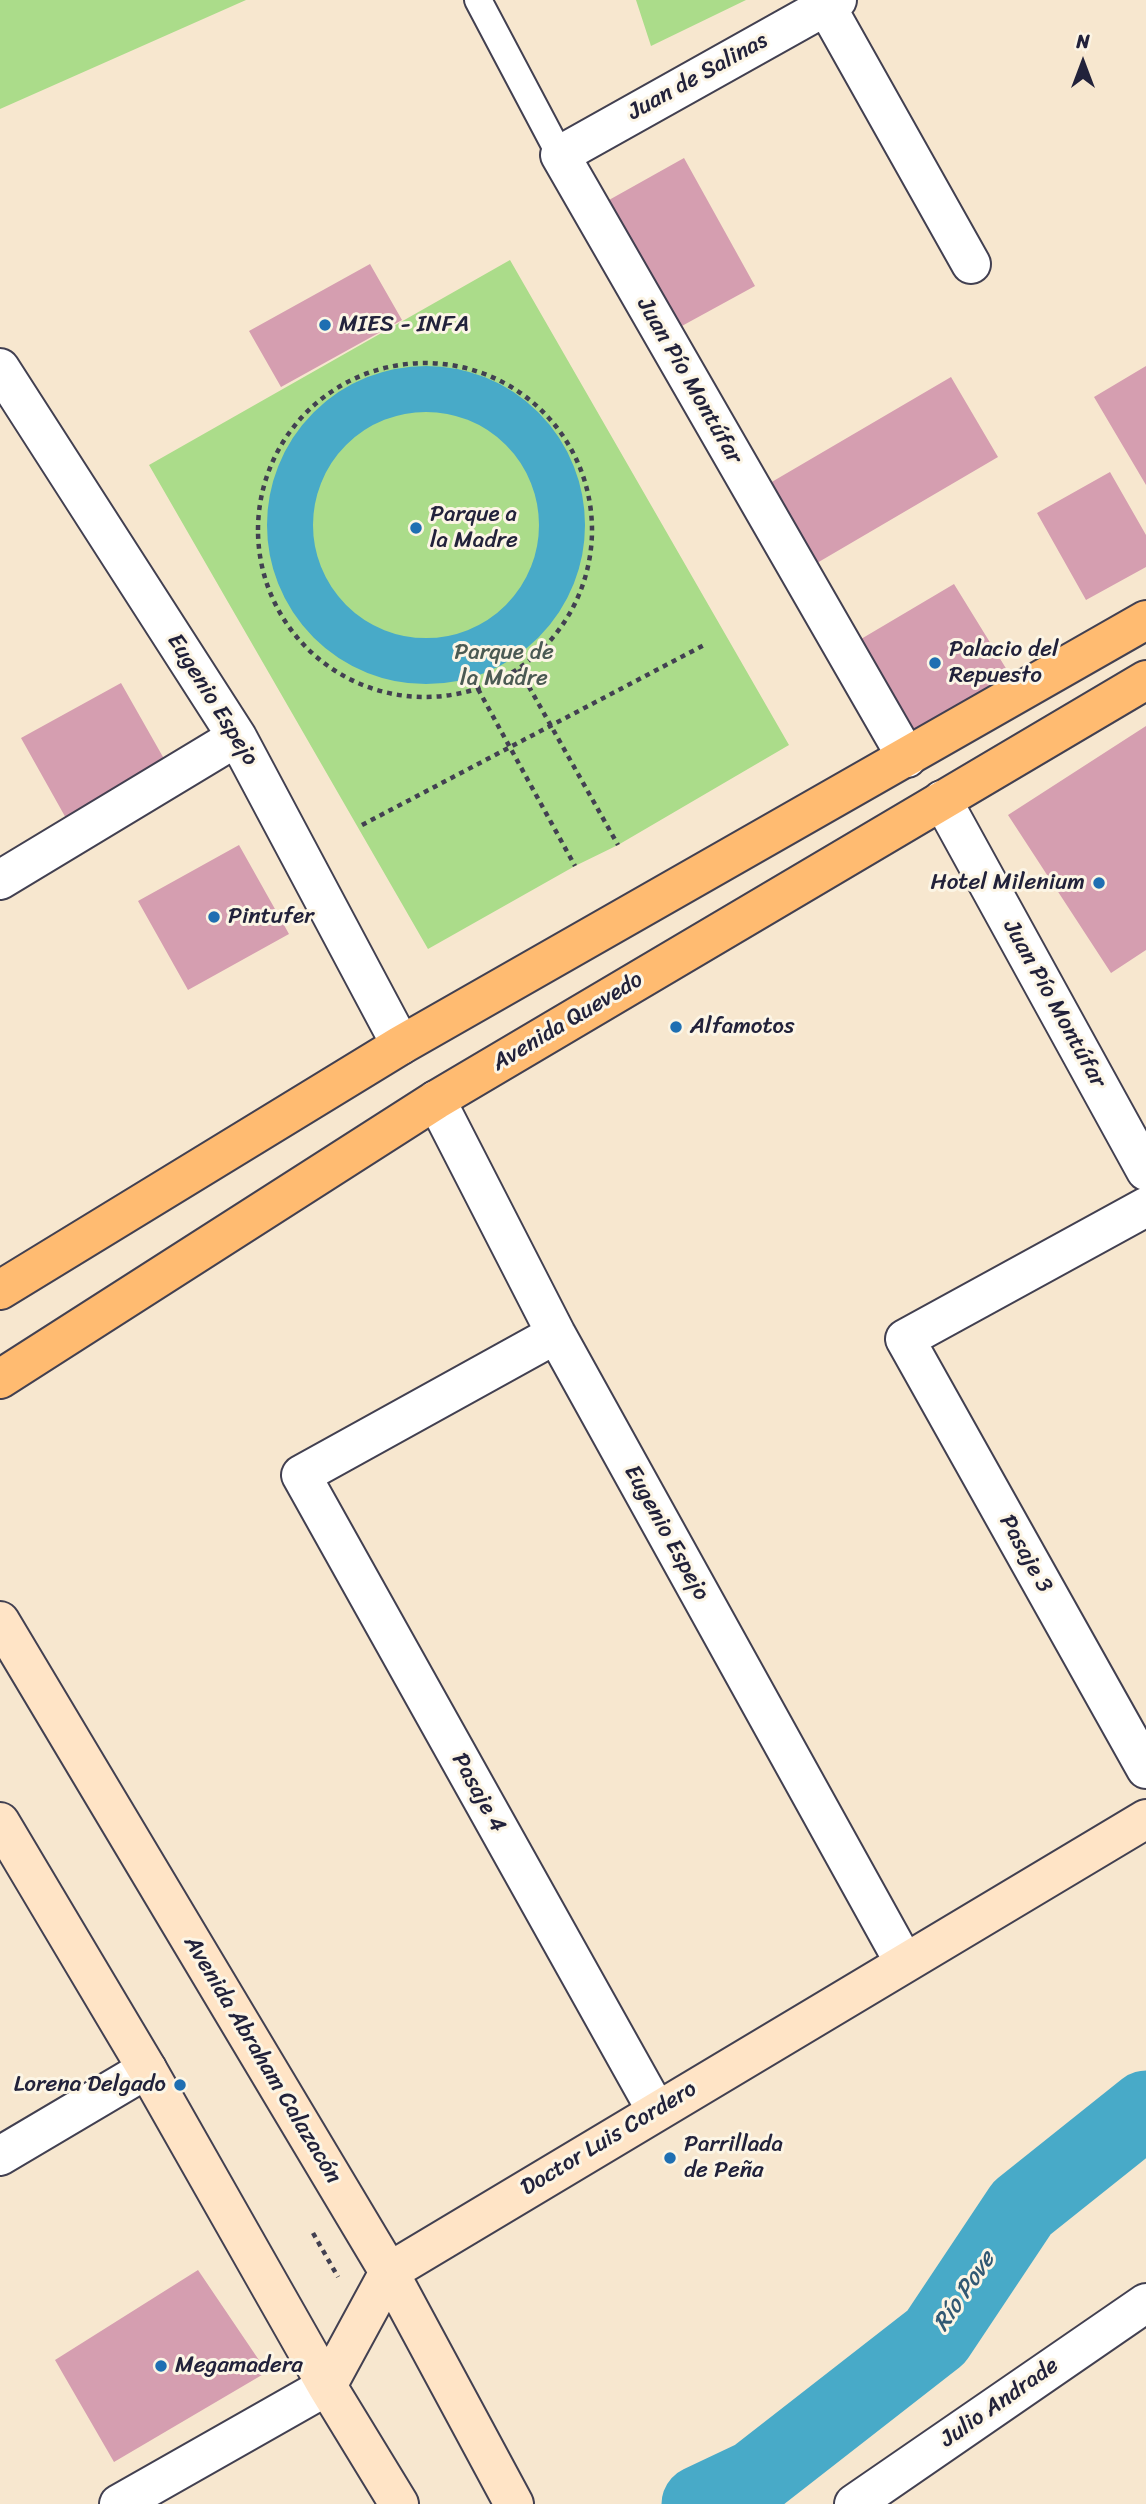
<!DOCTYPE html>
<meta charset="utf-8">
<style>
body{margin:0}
#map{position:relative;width:1146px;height:2504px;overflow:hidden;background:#f7e7cf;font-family:Sriracha,sans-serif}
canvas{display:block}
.north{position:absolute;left:1048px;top:28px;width:70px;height:70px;-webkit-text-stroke:5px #fcf5e5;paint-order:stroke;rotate:0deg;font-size:19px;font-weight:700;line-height:28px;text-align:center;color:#22223b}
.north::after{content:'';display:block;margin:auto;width:24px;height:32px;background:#22223b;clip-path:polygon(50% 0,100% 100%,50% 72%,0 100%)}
</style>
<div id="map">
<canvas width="1146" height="2504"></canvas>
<div class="north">N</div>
</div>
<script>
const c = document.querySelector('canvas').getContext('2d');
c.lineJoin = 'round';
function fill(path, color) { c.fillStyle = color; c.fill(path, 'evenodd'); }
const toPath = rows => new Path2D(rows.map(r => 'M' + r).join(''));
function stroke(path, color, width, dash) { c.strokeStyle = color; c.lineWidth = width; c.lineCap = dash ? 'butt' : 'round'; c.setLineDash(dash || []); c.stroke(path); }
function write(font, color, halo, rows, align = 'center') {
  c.font = font + ' Sriracha,sans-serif'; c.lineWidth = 6; c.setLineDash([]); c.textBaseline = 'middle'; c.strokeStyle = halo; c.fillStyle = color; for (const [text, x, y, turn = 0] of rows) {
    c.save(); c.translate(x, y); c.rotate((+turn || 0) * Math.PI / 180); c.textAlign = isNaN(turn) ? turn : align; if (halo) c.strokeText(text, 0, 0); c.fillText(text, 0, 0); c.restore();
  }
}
fill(toPath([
 [0,0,246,0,0,109],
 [636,0,746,0,651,46],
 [510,260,789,745,618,845,575,866,428,949,149,465]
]), '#abdc8a');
stroke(toPath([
 '290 525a136 136 0 1 1 272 0a136 136 0 1 1-272 0Z'
]), '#48aac8', 46);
stroke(toPath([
 [700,2504,755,2478,936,2337,1022,2208,1146,2109]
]), '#48aac8', 77);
fill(toPath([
 [684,158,755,286,680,327,609,200],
 [370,264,402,320,281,387,249,331],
 [1146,366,1146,485,1094,397],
 [951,377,998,457,817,563,770,483],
 [1110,472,1146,535,1146,567,1086,600,1037,513],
 [954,584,1015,683,913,742,856,642],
 [121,683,167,764,67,820,21,738],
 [1146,726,1146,950,1111,973,1008,815],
 [239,845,289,934,188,990,138,901],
 [198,2270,267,2372,114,2462,55,2360]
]), '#d59eb0');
const lane = toPath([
 [478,0,560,155]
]);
const street = toPath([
 [837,0,560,155,907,758],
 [826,6,971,264],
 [0,368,237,737,401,1045],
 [942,800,1146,1171],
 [0,880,237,737],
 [436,1100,556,1334,904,1962],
 [1146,1207,905,1339,1146,1769],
 [556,1334,301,1475,656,2110],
 [0,2156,147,2069],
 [119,2504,327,2386],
 [854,2504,1146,2303]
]);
const secondary = toPath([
 [0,1621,389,2272,514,2504],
 [0,1822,147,2069,327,2386,399,2504],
 [327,2386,389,2272,1146,1819]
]);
const primary = toPath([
 [0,1290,401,1045,1146,620],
 [0,1379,436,1100,1146,680]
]);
stroke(lane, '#424051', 30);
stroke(street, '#424051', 42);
stroke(secondary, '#424051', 42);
stroke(primary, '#424051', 42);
stroke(toPath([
 '258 530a167 167 0 1 1 334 0a167 167 0 1 1-334 0Z',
 [519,669,618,845],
 [478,689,575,866],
 [362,825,706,644],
 [313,2233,338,2277]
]), '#424051', 4.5, [5, 5]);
stroke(lane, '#fff', 26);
stroke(street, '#fff', 38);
stroke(secondary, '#ffe4c6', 38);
stroke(primary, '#ffbb71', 38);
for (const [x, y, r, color] of [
 [325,325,7,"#1f6fb2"],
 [416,528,7,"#1f6fb2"],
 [935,663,7,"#1f6fb2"],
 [1099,883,7,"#1f6fb2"],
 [214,917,7,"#1f6fb2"],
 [676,1027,7,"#1f6fb2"],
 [180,2085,7,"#1f6fb2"],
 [670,2158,7,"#1f6fb2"],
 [161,2366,7,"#1f6fb2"]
]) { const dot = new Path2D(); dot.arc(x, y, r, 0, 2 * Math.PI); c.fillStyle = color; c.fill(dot); stroke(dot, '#fcf5e5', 2.5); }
write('23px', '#22223b', '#fcf5e5', [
 ["Juan de Salinas",698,77,-29],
 ["Juan Pío Montúfar",689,381,60],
 ["Eugenio Espejo",212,700,58],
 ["Juan Pío Montúfar",1054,1004,61],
 ["Avenida Quevedo",568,1022,-31],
 ["Eugenio Espejo",666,1533,61],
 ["Pasaje 3",1025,1554,61],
 ["Pasaje 4",478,1793,61],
 ["Avenida Abraham Calazacón",262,2060,59],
 ["Doctor Luis Cordero",609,2139,-31],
 ["Julio Andrade",1000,2403,-35]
]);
write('23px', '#22223b', '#fcf5e5', [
 ["MIES - INFA",339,325],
 ["Parque a",430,515],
 ["la Madre",430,541],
 ["Palacio del",949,650],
 ["Repuesto",949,676],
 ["Hotel Milenium",1085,883,"right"],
 ["Pintufer",228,917],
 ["Alfamotos",690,1027],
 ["Lorena Delgado",166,2085,"right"],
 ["Parrillada",684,2145],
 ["de Peña",684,2171],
 ["Megamadera",175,2366]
], 'left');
write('23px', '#4b5a53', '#fcf5e5', [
 ["Parque de",504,653],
 ["la Madre",504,679]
]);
write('italic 24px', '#315873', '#fcf5e5', [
 ["Río Pove",965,2292,-56]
]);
</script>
